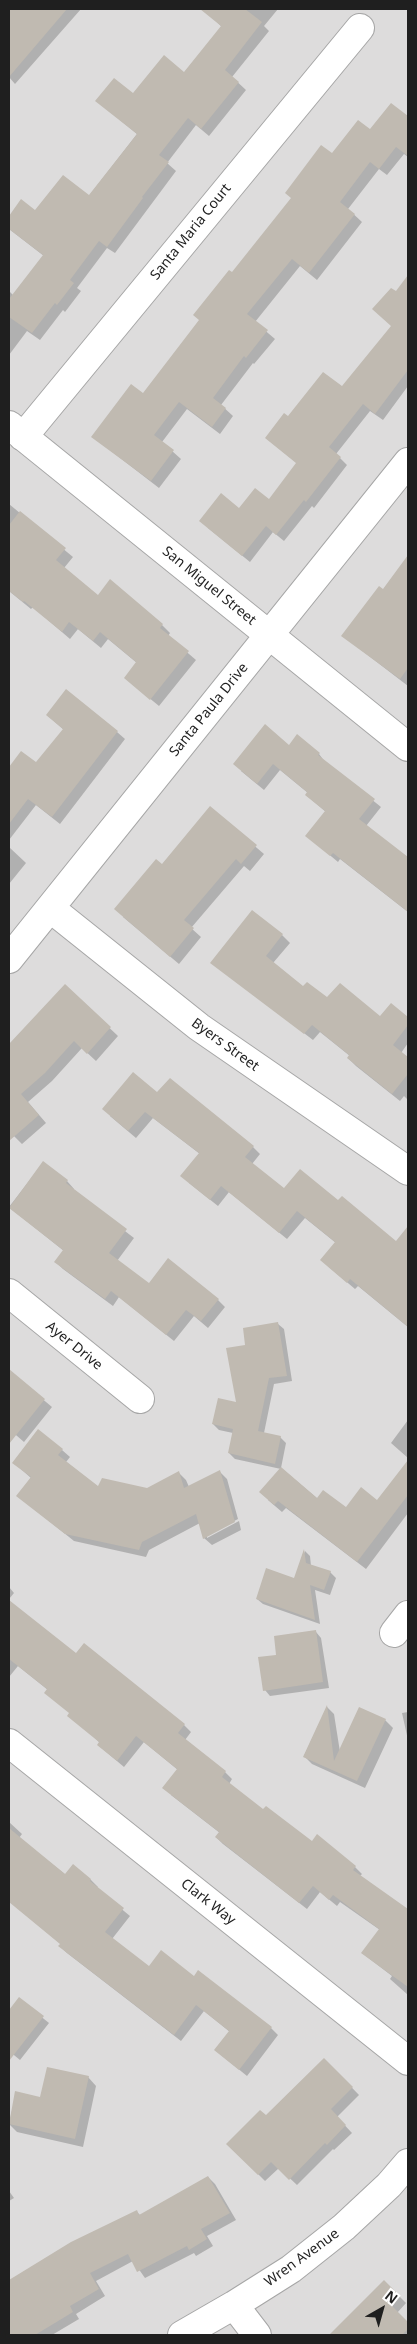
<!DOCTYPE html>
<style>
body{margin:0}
#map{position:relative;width:417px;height:2344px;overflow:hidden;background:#f0ede5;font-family:"Noto Sans",sans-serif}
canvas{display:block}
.frame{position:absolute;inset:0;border:10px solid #1f1f1f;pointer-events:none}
.north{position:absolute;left:357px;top:2284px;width:50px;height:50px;-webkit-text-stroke:4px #fff;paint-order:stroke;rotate:38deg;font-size:14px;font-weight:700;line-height:20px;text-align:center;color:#1f1f1f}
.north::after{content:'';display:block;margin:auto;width:18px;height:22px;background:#1f1f1f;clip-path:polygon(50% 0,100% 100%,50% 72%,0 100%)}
</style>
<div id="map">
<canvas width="417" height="2344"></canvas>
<div class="frame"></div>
<div class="north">N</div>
</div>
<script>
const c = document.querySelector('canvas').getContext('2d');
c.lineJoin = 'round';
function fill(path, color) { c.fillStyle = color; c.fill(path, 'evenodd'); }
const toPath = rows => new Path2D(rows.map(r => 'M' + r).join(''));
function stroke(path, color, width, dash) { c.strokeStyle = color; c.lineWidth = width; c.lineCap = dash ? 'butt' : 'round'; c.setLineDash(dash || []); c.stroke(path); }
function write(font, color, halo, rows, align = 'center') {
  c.font = font + ' "Noto Sans",sans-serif'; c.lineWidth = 4; c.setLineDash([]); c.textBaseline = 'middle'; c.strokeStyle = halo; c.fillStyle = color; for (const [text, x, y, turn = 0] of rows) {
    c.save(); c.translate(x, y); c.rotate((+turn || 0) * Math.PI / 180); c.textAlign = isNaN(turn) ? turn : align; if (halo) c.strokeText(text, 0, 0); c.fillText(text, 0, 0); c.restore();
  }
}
fill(toPath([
 [9,9,408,9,408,2335,9,2335]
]), '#dddcdc');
fill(toPath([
 [9,9,81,9,15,84,9,77],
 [218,9,278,9,264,26,269,31,232,77,246,90,209,136,196,125,167,163,176,171,115,253,107,248,77,288,81,291,65,312,63,310,40,340,27,331,9,355,9,291,13,295,44,256,9,229,9,218,21,201,36,212,89,196,137,134,97,101,133,95,184,73,222,27,212,17],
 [391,104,408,118,408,157,404,154,387,175,379,169,348,209,362,222,317,280,300,266,255,322,275,339,254,364,253,363,221,405,233,416,220,434,187,409,162,442,181,459,159,488,93,437,143,395,200,320,232,274,332,155,370,131],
 [408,277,408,386,383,420,370,411,336,454,347,465,314,508,312,506,284,541,273,532,250,562,208,528,239,510,269,501,297,463,266,438,289,417,342,388,393,327,396,293],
 [9,504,73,557,64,568,98,597,111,581,162,625,170,633,168,636,196,660,159,706,125,678,137,663,108,639,101,648,78,629,70,639,33,607,31,609,9,591,9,566,13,561,9,558],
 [408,557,408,686,343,636,383,590],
 [47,715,117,732,125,739,60,824,36,805,9,840,9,769,21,753,36,764,64,730],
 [298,736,319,754,325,762,381,807,366,826,408,859,408,912,340,859,338,862,307,836,326,812,306,795,308,793,280,770,264,790,241,771,289,746],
 [210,808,264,854,250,871,244,866,191,928,201,937,179,964,123,917,162,865],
 [9,847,26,863,9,884],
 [282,935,290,943,273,963,304,988,327,999,380,1018,391,1005,408,1018,408,1043,401,1053,408,1059,408,1100,404,1096,400,1101,356,1066,348,1058,350,1056,320,1032,313,1040,212,963],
 [65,986,118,1036,96,1061,82,1048,52,1081,28,1102,46,1123,22,1144,9,1131,9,1045],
 [157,1094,253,1147,260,1154,252,1164,284,1190,338,1202,396,1243,400,1238,408,1245,408,1327,358,1286,355,1289,329,1267,336,1243,305,1218,287,1239,229,1192,218,1206,189,1183,200,1154,153,1118,136,1138,110,1116],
 [43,1163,67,1181,74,1189,73,1191,134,1238,117,1261,149,1285,218,1300,225,1307,208,1328,194,1316,174,1341,119,1297,113,1306,63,1269,56,1262,64,1251,9,1207],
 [278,1324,284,1329,292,1381,274,1384,264,1433,280,1437,286,1443,281,1468,318,1499,346,1509,377,1501,408,1462,408,1513,366,1569,286,1508,282,1512,268,1500,281,1469,235,1459,229,1453,233,1433,219,1430,213,1424,237,1404,247,1346],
 [9,1371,52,1407,24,1442,9,1429],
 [408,1420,408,1458,391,1443],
 [62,1450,70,1457,66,1462,99,1488,147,1489,179,1473,186,1480,189,1487,220,1472,227,1479,238,1519,207,1535,207,1538,239,1521,241,1530,212,1545,204,1538,200,1523,149,1550,146,1557,74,1541,18,1496,31,1478,14,1463],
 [305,1551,310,1556,311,1566,330,1572,336,1578,330,1595,315,1590,320,1624,263,1604,257,1599,295,1580],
 [9,1587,14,1593,9,1599],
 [9,1602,76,1655,184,1725,191,1732,185,1740,225,1772,232,1779,229,1784,264,1811,312,1843,317,1836,355,1867,362,1874,360,1876,408,1911,408,1995,390,1979,392,1976,362,1953,380,1930,340,1902,337,1906,320,1892,307,1909,223,1844,216,1837,220,1833,171,1795,178,1770,144,1742,124,1767,98,1745,100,1743,48,1690,18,1666,9,1677],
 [316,1632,321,1638,329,1688,270,1696,265,1690,278,1656],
 [327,1707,334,1714,340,1752,385,1720,393,1728,365,1788,312,1764,304,1756],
 [408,1712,408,1740,402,1713],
 [9,1822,22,1834,19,1838,66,1875,74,1866,91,1880,98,1887,96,1888,130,1916,112,1939,149,1968,194,1977,271,2028,278,2035,247,2076,215,2050,230,2032,204,2011,181,2041,67,1953,60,1946,61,1944,9,1901,9,1892,15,1884,9,1880],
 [19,1999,49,2023,20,2060,9,2051,9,2013],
 [324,2059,359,2095,337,2117,352,2133,334,2150,333,2149,297,2185,279,2168,265,2181,228,2144,266,2117],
 [88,2077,96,2086,83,2147,17,2132,9,2124,16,2093,41,2099],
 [208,2177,215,2184,236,2220,207,2236,213,2246,196,2256,194,2253,145,2278,133,2261,96,2281,105,2296,76,2314,79,2319,52,2335,9,2335,9,2281,72,2243,137,2212,141,2216],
 [9,2191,14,2198,9,2201],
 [384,2281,406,2303,397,2313,408,2324,408,2335,348,2335,339,2327]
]), '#0003');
fill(toPath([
 [9,9,67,9,9,77],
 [200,9,245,9,262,22,225,70,239,82,201,129,188,118,159,155,169,162,142,197,143,198,107,247,99,241,70,280,74,283,57,305,55,303,32,333,9,317,9,299,43,255,9,229,9,216,21,199,35,210,63,175,89,195,137,134,95,101,114,78,133,93,164,55,184,72,221,26],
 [391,103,408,116,408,156,396,147,379,169,370,162,340,202,355,214,309,273,292,259,247,314,268,330,246,358,244,356,213,398,226,408,212,427,179,402,154,435,174,450,151,481,91,437,131,384,143,393,199,320,193,315,229,270,232,272,291,198,285,193,321,145,332,153,358,120,370,129],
 [408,275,408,370,375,414,363,404,329,447,341,457,306,502,304,500,276,535,266,526,242,556,199,521,221,493,239,508,255,488,269,499,296,463,265,438,284,413,288,416,323,372,342,386,391,326,372,309,391,288,396,291],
 [20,511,66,548,56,560,98,595,110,579,163,624,160,628,189,651,150,700,124,678,136,662,100,632,93,641,69,622,62,632,24,601,23,602,9,591,9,525],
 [408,555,408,668,400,679,341,636,379,586,383,589],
 [66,689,118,731,52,817,28,799,9,824,9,767,21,751,36,762,63,729,46,715],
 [265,724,289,745,297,734,320,753,318,755,375,799,359,819,408,857,408,912,333,853,330,856,305,836,325,811,305,795,307,792,273,764,257,784,233,764],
 [210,806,257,845,241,864,236,859,184,920,194,928,170,957,114,909,156,859,162,864],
 [252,910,283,934,266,956,303,986,307,982,327,997,340,983,380,1016,391,1003,408,1017,408,1025,393,1045,408,1057,408,1074,392,1094,347,1058,349,1055,312,1025,304,1034,210,963],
 [65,984,111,1027,87,1054,74,1041,45,1073,21,1094,39,1115,9,1141,9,1044],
 [133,1072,157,1092,170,1078,254,1146,245,1157,284,1188,300,1169,338,1200,342,1196,396,1241,408,1226,408,1327,350,1279,347,1283,320,1260,335,1242,297,1211,279,1233,221,1186,210,1200,180,1176,199,1153,145,1112,128,1131,102,1109],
 [43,1161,68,1180,66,1183,127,1229,109,1253,149,1283,168,1258,219,1299,201,1321,186,1310,166,1335,111,1291,105,1299,54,1262,63,1250,9,1208],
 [278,1322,287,1376,269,1378,258,1431,281,1436,275,1464,228,1453,233,1429,212,1424,218,1398,236,1402,226,1348,245,1345,243,1328],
 [9,1369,45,1399,9,1444],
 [38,1429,63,1449,58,1455,98,1486,102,1478,147,1488,179,1471,184,1488,220,1470,235,1522,203,1539,196,1514,142,1542,139,1550,65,1534,16,1496,31,1477,12,1463],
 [408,1460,408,1495,357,1562,278,1501,274,1505,259,1492,281,1467,317,1498,323,1490,346,1507,361,1487,377,1500],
 [304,1549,306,1563,331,1571,324,1590,310,1585,315,1620,256,1599,266,1568,294,1578],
 [9,1600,76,1653,84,1643,185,1724,178,1733,226,1771,222,1777,263,1809,266,1806,312,1841,317,1834,356,1866,353,1870,408,1909,408,1987,361,1953,379,1929,333,1895,329,1900,313,1886,299,1903,215,1837,219,1832,162,1788,177,1769,136,1736,117,1761,97,1745,99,1742,67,1716,69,1713,44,1693,47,1689,9,1659],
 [316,1630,323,1682,263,1691,258,1657,276,1655,274,1636],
 [327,1705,334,1761,359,1707,386,1719,357,1781,303,1757],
 [9,1828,65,1874,73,1864,91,1879,90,1881,124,1908,105,1932,149,1966,161,1950,194,1976,198,1970,272,2027,239,2070,214,2050,229,2031,196,2005,174,2035,58,1946,60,1944,9,1902],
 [19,1997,44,2016,9,2061,9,2010],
 [324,2058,353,2087,331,2109,346,2125,327,2145,325,2143,289,2180,271,2162,258,2175,226,2144,260,2110,266,2115],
 [47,2067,89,2076,75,2139,9,2124,15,2091,40,2097],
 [208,2176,230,2213,201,2229,207,2239,189,2250,187,2246,137,2272,128,2254,90,2273,99,2289,70,2306,73,2312,35,2335,9,2335,9,2280,71,2242,137,2210,139,2215],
 [384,2280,399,2295,390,2304,408,2322,408,2329,402,2335,329,2335]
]), '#c0bab1');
const minor = toPath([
 [9,425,408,747],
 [23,437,360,28],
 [50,908,199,1027,408,1171],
 [9,959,408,462],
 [9,1293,140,1399],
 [394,1633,408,1615],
 [9,1743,408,2061]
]);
const tertiary = toPath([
 [234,2305,257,2335],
 [182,2335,234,2305,291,2269,344,2227,389,2185,408,2163]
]);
stroke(minor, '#a6a6a6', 30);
stroke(tertiary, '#a6a6a6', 30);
stroke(minor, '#fff', 28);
stroke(tertiary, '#fff', 28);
write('14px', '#1f1f1f', '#fff', [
 ["Santa Maria Court",191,232,-51],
 ["San Miguel Street",209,586,39],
 ["Santa Paula Drive",209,710,-51],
 ["Byers Street",225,1045,36],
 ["Ayer Drive",74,1346,39],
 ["Clark Way",208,1902,38],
 ["Wren Avenue",302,2258,-36]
]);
</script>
